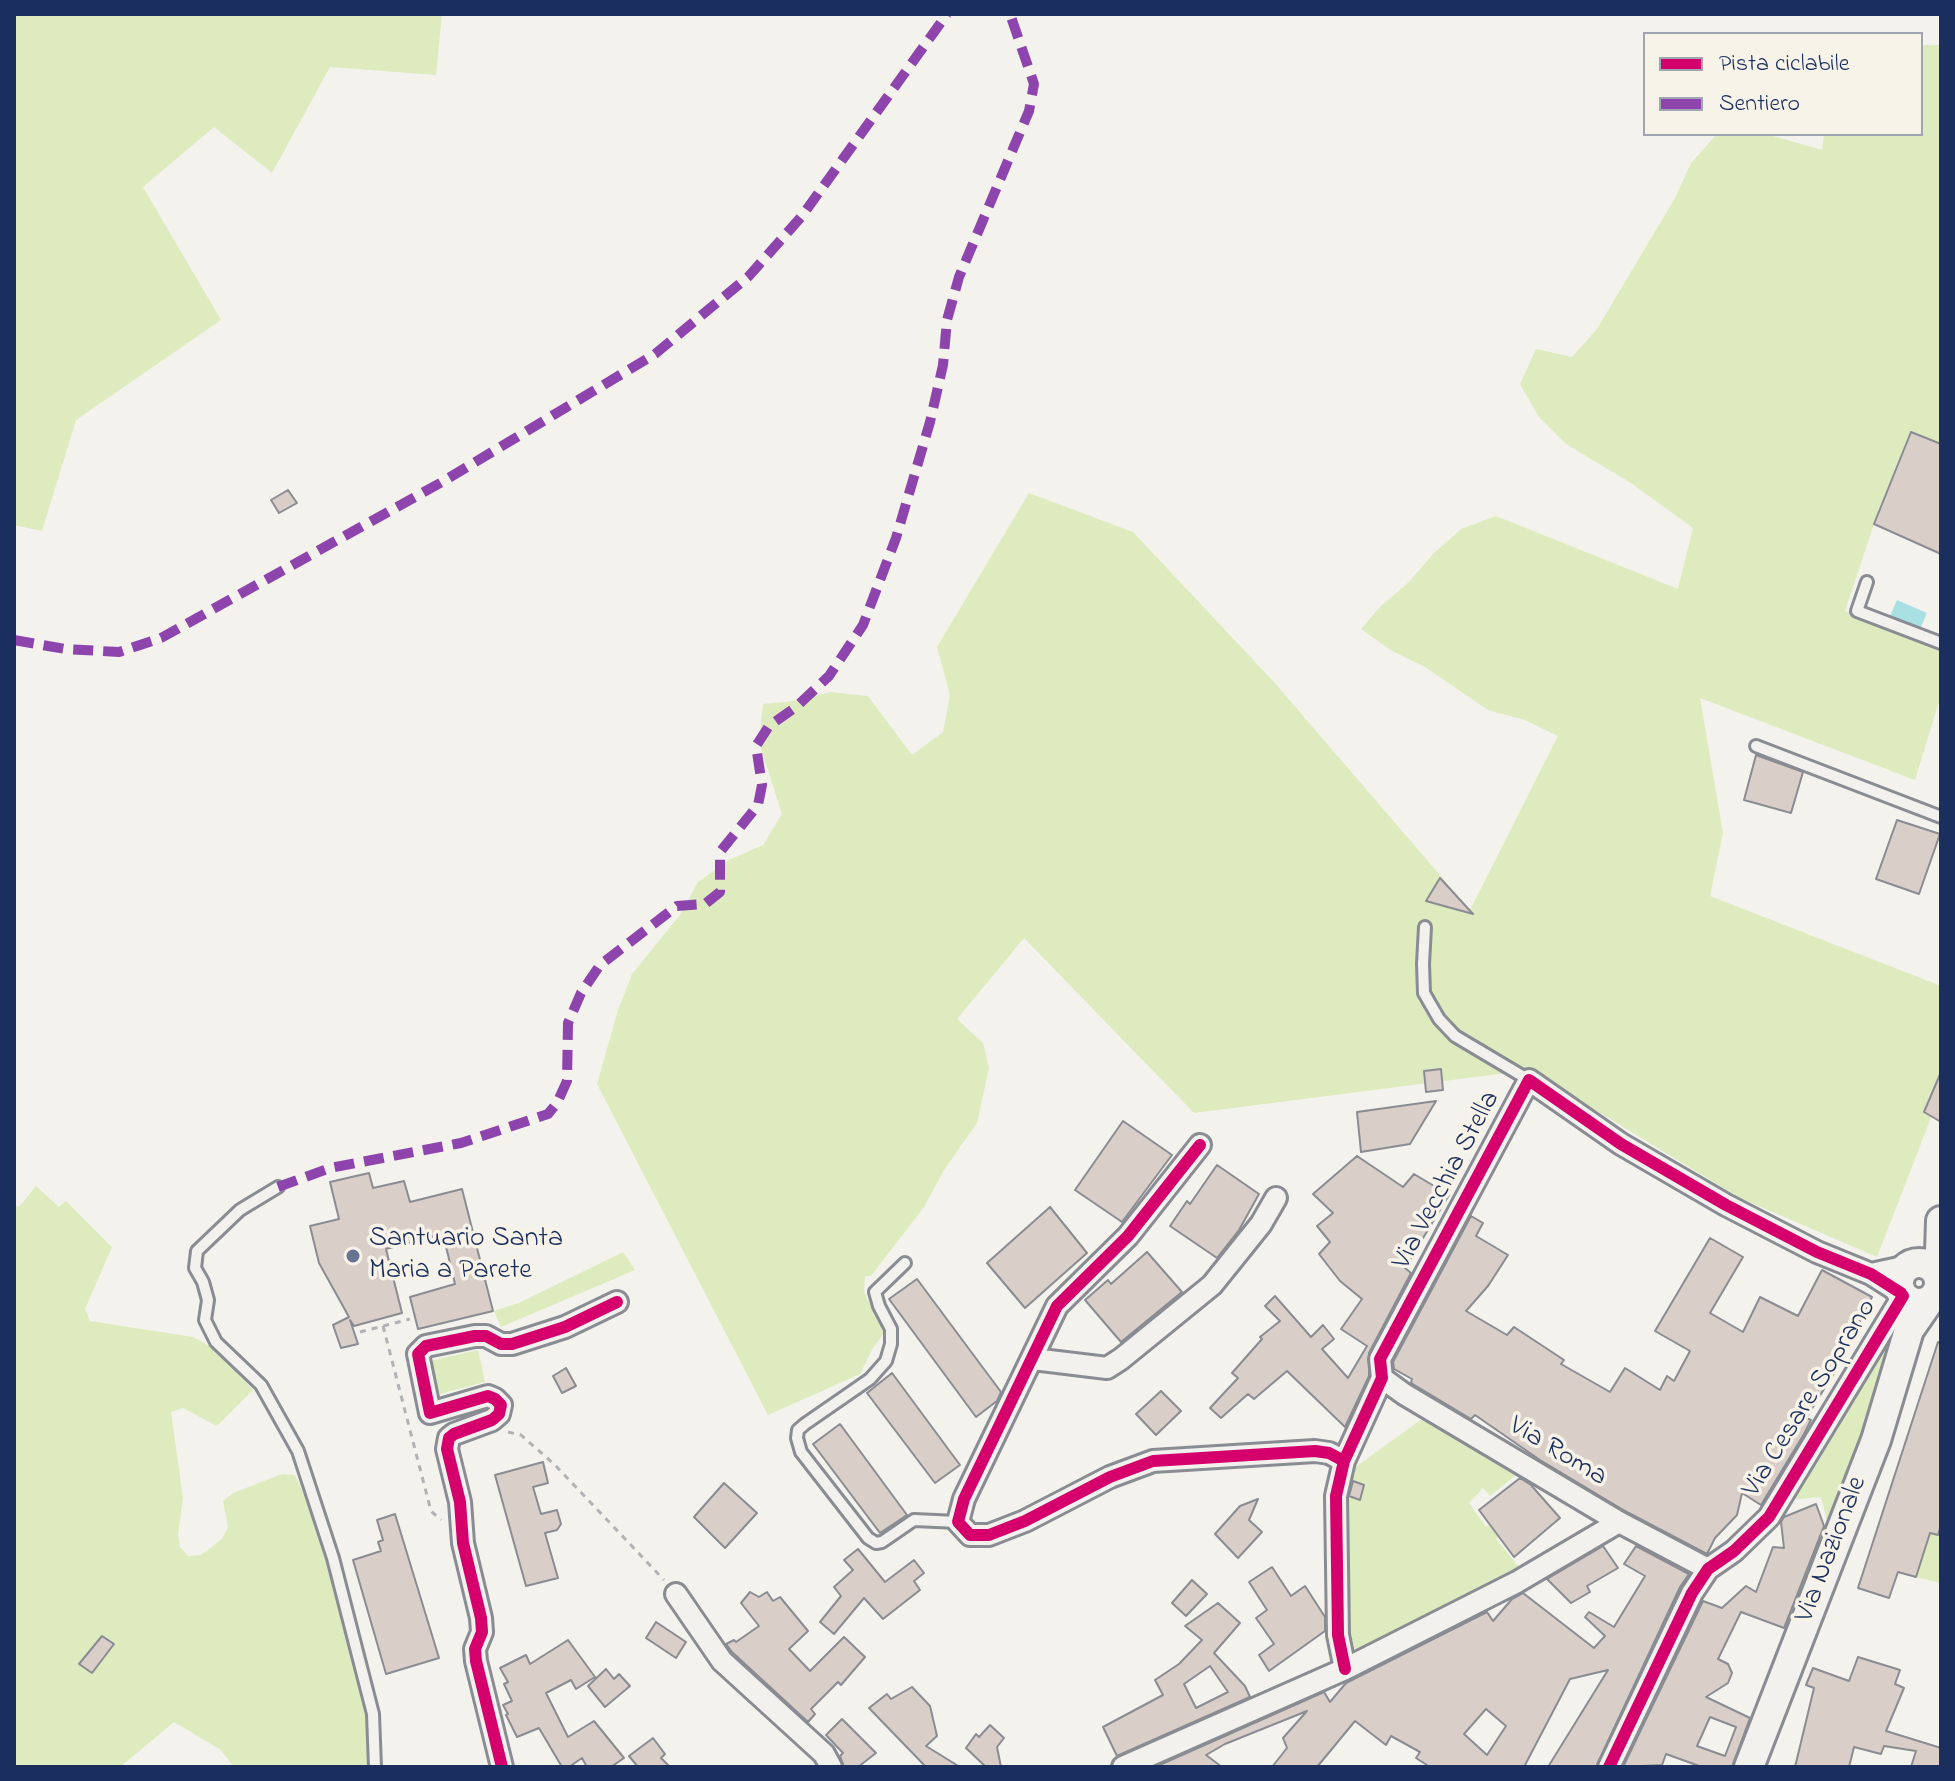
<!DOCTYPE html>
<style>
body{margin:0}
#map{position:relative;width:1955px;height:1781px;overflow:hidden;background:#f4f2ec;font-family:"Indie Flower",sans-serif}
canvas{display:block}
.frame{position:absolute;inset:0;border:16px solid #1b2f5e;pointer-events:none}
.legend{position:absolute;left:1643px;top:32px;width:280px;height:104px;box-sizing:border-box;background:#f7f3e8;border:2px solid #9fa5b1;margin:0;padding:10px 14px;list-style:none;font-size:24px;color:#1b2f5e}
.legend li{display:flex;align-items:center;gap:16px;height:40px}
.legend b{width:40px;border:2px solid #9fa5b1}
</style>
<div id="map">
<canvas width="1955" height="1781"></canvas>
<div class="frame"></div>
<ul class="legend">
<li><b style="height:10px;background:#d6006c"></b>Pista ciclabile</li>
<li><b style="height:10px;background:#8e44ad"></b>Sentiero</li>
</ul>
</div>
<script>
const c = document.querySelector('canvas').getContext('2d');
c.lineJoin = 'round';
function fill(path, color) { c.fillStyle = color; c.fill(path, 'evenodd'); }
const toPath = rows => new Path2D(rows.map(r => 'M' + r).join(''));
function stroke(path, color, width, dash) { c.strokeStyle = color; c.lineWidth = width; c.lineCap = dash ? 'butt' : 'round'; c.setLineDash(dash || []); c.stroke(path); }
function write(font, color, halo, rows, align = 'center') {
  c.font = font + ' "Indie Flower",sans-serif'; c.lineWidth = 7; c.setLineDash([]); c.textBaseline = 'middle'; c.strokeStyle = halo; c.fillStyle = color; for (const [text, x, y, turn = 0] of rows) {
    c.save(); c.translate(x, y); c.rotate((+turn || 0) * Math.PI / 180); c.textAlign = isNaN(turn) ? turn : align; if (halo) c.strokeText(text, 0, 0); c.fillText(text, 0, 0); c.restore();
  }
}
fill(toPath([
 [14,14,442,14,436,75,330,67,272,173,214,127,143,187,221,320,76,420,42,531,14,525],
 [1921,45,1941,45,1941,444,1910,432,1874,524,1845,611,1941,650,1941,695,1915,780,1700,698,1723,833,1710,896,1941,986,1941,1092,1877,1257,1738,1197,1530,1070,1194,1113,1024,938,957,1019,983,1043,989,1068,977,1123,944,1170,924,1207,871,1276,865,1276,864,1292,884,1333,873,1348,860,1374,768,1415,597,1084,618,1010,632,974,680,915,698,882,729,860,763,845,782,814,759,742,763,704,794,701,830,692,868,696,912,755,943,732,950,695,937,647,1029,493,1133,532,1273,681,1470,910,1558,736,1525,720,1488,710,1425,667,1392,651,1361,629,1381,606,1409,582,1433,554,1461,529,1496,516,1678,589,1693,528,1631,483,1566,444,1539,417,1520,384,1536,349,1572,357,1597,329,1675,198,1691,163,1716,135,1766,134,1822,150,1824,134,1921,134],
 [36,1186,59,1207,66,1201,112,1247,85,1309,90,1321,193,1337,217,1350,253,1390,217,1426,183,1408,171,1412,183,1498,178,1535,180,1547,188,1556,201,1555,222,1539,228,1527,223,1501,233,1493,282,1474,295,1475,311,1509,331,1570,370,1735,368,1767,234,1767,221,1750,174,1722,120,1767,14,1767,14,1207,20,1206],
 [623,1252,635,1270,501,1327,494,1311,521,1302],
 [478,1350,485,1382,432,1396,425,1362],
 [1889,1352,1891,1354,1830,1533,1821,1497,1788,1500,1847,1413,1880,1355],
 [1422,1419,1516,1475,1490,1496,1483,1488,1469,1503,1486,1527,1500,1516,1509,1528,1496,1539,1520,1568,1459,1604,1359,1655,1344,1631,1344,1493,1353,1469],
 [1941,1524,1941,1583,1916,1577,1931,1533]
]), '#ddebbf');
fill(toPath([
 [1897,600,1927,613,1920,629,1890,616]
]), '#a8e0e4');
const building = toPath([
 [1911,432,1941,444,1941,554,1874,524,1911,432],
 [288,490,297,503,279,513,271,500,288,490],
 [1756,755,1803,772,1791,813,1744,800,1756,755],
 [1897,820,1940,834,1919,894,1876,879,1897,820],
 [1440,878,1473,914,1426,901,1440,878],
 [1441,1069,1443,1090,1426,1092,1424,1071,1441,1069],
 [1941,1072,1941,1122,1924,1112,1941,1072],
 [1436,1101,1410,1144,1361,1152,1357,1112,1436,1101],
 [1123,1121,1172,1155,1122,1222,1075,1190,1123,1121],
 [1357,1156,1403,1187,1414,1174,1449,1195,1405,1268,1411,1273,1369,1353,1369,1376,1345,1427,1287,1371,1254,1399,1248,1394,1221,1418,1210,1408,1238,1378,1232,1373,1262,1339,1260,1337,1280,1321,1265,1306,1275,1296,1311,1337,1323,1325,1334,1339,1322,1349,1348,1378,1367,1346,1341,1329,1362,1299,1340,1281,1319,1254,1330,1242,1317,1226,1333,1213,1313,1194,1357,1156],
 [1217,1165,1259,1194,1239,1230,1217,1258,1170,1226,1187,1201,1190,1204,1217,1165],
 [369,1173,373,1188,404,1181,410,1202,462,1189,493,1311,418,1329,410,1297,455,1284,443,1234,386,1249,402,1313,354,1326,350,1320,358,1344,341,1348,333,1325,349,1317,319,1263,310,1226,339,1219,330,1182,369,1173],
 [1050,1207,1087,1253,1025,1308,987,1263,1050,1207],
 [1471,1216,1483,1223,1476,1236,1508,1255,1488,1286,1466,1311,1507,1335,1514,1327,1564,1360,1561,1364,1610,1392,1625,1368,1660,1390,1667,1376,1674,1381,1690,1351,1655,1331,1710,1238,1743,1257,1710,1313,1743,1332,1760,1297,1798,1316,1822,1270,1872,1297,1836,1370,1806,1418,1811,1420,1804,1434,1761,1505,1742,1493,1737,1515,1715,1538,1707,1554,1625,1511,1540,1460,1475,1415,1471,1419,1411,1383,1412,1379,1394,1369,1393,1362,1471,1216],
 [1147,1252,1182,1292,1121,1342,1085,1300,1108,1280,1111,1284,1147,1252],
 [917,1279,1001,1392,997,1401,976,1417,889,1299,917,1279],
 [1938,1342,1941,1343,1941,1524,1938,1535,1930,1533,1916,1577,1898,1572,1889,1598,1858,1588,1938,1342],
 [566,1368,576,1386,562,1393,553,1376,566,1368],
 [892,1373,960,1465,935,1483,867,1393,892,1373],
 [1161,1391,1181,1411,1156,1435,1136,1414,1161,1391],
 [840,1424,907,1515,880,1533,813,1444,840,1424],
 [543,1462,548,1483,533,1487,541,1514,557,1510,561,1524,557,1530,545,1533,558,1578,526,1586,495,1475,543,1462],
 [1520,1478,1531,1485,1560,1518,1514,1557,1479,1510,1520,1478],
 [1353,1481,1364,1485,1360,1500,1349,1496,1353,1481],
 [724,1483,757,1513,725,1548,694,1517,724,1483],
 [1258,1499,1249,1520,1262,1532,1238,1558,1215,1534,1240,1506,1258,1499],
 [1816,1504,1824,1526,1784,1628,1741,1612,1718,1659,1728,1664,1732,1673,1728,1683,1706,1697,1750,1718,1732,1767,1702,1767,1666,1754,1662,1765,1623,1767,1703,1601,1722,1608,1746,1586,1756,1592,1773,1547,1784,1548,1781,1522,1784,1517,1816,1504],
 [1710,1717,1736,1727,1725,1756,1697,1746,1710,1717],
 [395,1514,439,1658,386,1674,353,1560,381,1551,378,1542,383,1540,377,1520,395,1514],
 [1603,1546,1618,1568,1587,1586,1590,1592,1571,1603,1547,1579,1603,1546],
 [1636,1546,1689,1574,1680,1587,1596,1767,1548,1767,1608,1670,1570,1679,1524,1767,1430,1767,1416,1758,1420,1752,1391,1736,1386,1745,1355,1721,1317,1767,1272,1767,1287,1748,1283,1738,1307,1711,1225,1744,1206,1755,1222,1767,1155,1767,1324,1692,1330,1702,1346,1683,1487,1612,1493,1621,1512,1599,1523,1593,1594,1648,1605,1636,1585,1617,1589,1612,1614,1627,1645,1576,1624,1564,1636,1546],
 [1486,1709,1506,1726,1487,1755,1464,1734,1486,1709],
 [858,1549,885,1582,914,1560,924,1573,914,1581,920,1590,883,1619,864,1598,834,1634,820,1622,841,1596,834,1587,853,1570,844,1560,858,1549],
 [1272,1567,1291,1596,1305,1586,1325,1617,1325,1631,1269,1671,1259,1655,1274,1644,1256,1618,1267,1610,1249,1582,1272,1567],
 [1192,1580,1207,1594,1186,1616,1172,1603,1192,1580],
 [750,1592,759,1597,767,1592,773,1601,780,1597,808,1631,789,1649,810,1671,844,1637,865,1657,841,1685,838,1682,811,1709,815,1714,808,1722,732,1652,726,1644,734,1640,736,1642,759,1626,741,1603,750,1592],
 [1218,1603,1240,1623,1214,1653,1245,1686,1250,1697,1117,1756,1103,1727,1163,1695,1155,1680,1179,1664,1202,1640,1185,1626,1218,1603],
 [1210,1666,1228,1692,1196,1708,1184,1684,1210,1666],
 [656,1622,686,1642,676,1658,646,1638,656,1622],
 [102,1636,114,1644,92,1673,79,1664,102,1636],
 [568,1640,595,1677,576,1689,571,1680,546,1693,568,1737,594,1721,624,1758,611,1767,587,1767,582,1758,569,1767,562,1767,539,1728,517,1737,506,1715,508,1714,503,1705,512,1701,504,1684,508,1682,500,1668,526,1655,530,1664,568,1640],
 [1858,1657,1900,1670,1895,1684,1904,1688,1886,1731,1941,1748,1941,1767,1911,1767,1916,1751,1884,1746,1881,1754,1854,1747,1849,1767,1795,1767,1814,1688,1806,1685,1813,1668,1849,1681,1858,1657],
 [606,1669,614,1679,619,1674,630,1686,605,1707,588,1686,606,1669],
 [912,1687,930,1706,937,1736,926,1746,960,1767,926,1767,869,1708,887,1694,891,1699,912,1687],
 [842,1719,876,1753,858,1767,844,1767,840,1756,843,1753,826,1735,842,1719],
 [990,1725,1004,1738,997,1747,1001,1767,986,1767,966,1748,976,1734,979,1737,990,1725],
 [653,1738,665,1754,661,1758,670,1767,638,1767,629,1756,653,1738]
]);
fill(building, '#dacec8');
stroke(building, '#898c92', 2);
const lane = toPath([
 [1867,582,1857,611,1941,643],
 [1756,746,1941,817],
 [1425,927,1423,964,1424,993,1439,1019,1455,1036,1529,1080],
 [278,1187,240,1210,197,1251,195,1268,203,1282,208,1300,205,1320,216,1342,261,1385,298,1451,333,1558,373,1714,375,1767],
 [905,1263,875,1292,879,1306,891,1329,891,1344,886,1361,870,1379,805,1424,798,1430,797,1438,801,1452,868,1538,876,1543,882,1542,914,1520,958,1522]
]);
const street = toPath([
 [1200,1145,1128,1236,1057,1306,964,1499,958,1522,970,1535,989,1535,1025,1521,1110,1477,1153,1461,1315,1451,1329,1453,1344,1461],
 [1871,1274,1908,1266],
 [1033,1359,1107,1368,1121,1359,1212,1285,1261,1224,1276,1198],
 [1382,1378,1404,1394,1619,1522,1708,1569],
 [676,1594,722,1661,824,1754,831,1767],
 [1345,1669,1338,1635,1336,1496,1344,1461,1382,1378,1380,1359,1529,1080,1621,1144,1726,1205,1817,1252,1871,1274,1901,1293],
 [502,1767,476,1661,475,1649,482,1632,481,1618,463,1543,460,1502,447,1449,449,1438,454,1434,492,1420,499,1414,501,1405,495,1399,488,1396,430,1413,418,1354,426,1346,475,1336,486,1336,501,1344,512,1344,565,1327,617,1302],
 [1123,1767,1345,1669,1517,1582,1619,1522],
 [1609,1767,1692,1593,1708,1569,1734,1551,1769,1517,1903,1296]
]);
const secondary = toPath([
 '1899 1283a20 20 0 1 1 40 0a20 20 0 1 1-40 0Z',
 [1939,1283,1941,1221],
 [1749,1767,1876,1440,1909,1330,1929,1301]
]);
stroke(lane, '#898c92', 16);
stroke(street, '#898c92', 26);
stroke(secondary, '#898c92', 34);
stroke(toPath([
 [383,1326,431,1511,441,1520],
 [360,1332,410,1319],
 [508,1432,521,1435,555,1465,664,1580]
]), '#b1b2b5', 3, [6, 6]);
stroke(lane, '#f2f1ed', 10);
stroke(street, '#f2f1ed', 20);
stroke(secondary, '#f2f1ed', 28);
stroke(toPath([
 [14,640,65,649,119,652,161,638,442,482,655,354,749,276,802,216,947,14],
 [278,1187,330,1168,461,1143,548,1114,557,1103,567,1081,568,1023,581,993,600,965,677,906,705,904,720,892,720,852,758,805,762,785,756,746,769,726,796,707,829,676,863,625,896,538,930,422,943,365,947,320,959,277,1029,111,1034,84,1010,14]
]), '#8e44ad', 10, [20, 10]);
stroke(toPath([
 [1200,1145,1128,1236,1057,1306,964,1499,958,1522,970,1535,989,1535,1025,1521,1110,1477,1153,1461,1315,1451,1329,1453,1344,1461],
 [1345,1669,1338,1635,1336,1496,1344,1461,1382,1378,1380,1359,1529,1080,1621,1144,1726,1205,1817,1252,1871,1274,1901,1293],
 [502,1767,476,1661,475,1649,482,1632,481,1618,463,1543,460,1502,447,1449,449,1438,454,1434,492,1420,499,1414,501,1405,495,1399,488,1396,430,1413,418,1354,426,1346,475,1336,486,1336,501,1344,512,1344,565,1327,617,1302],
 [1609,1767,1692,1593,1708,1569,1734,1551,1769,1517,1903,1296]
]), '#d6006c', 12);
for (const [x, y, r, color] of [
 [353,1256,8,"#677390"]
]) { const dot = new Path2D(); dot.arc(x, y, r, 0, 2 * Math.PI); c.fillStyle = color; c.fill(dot); stroke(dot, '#f7f3e8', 3); }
write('28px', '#1b2f5e', '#f7f3e8', [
 ["Via Vecchia Stella",1448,1181,-62],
 ["Via Cesare Soprano",1811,1399,-58],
 ["Via Roma",1557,1453,31],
 ["Via Nazionale",1833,1550,-69]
]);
write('28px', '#1b2f5e', '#f7f3e8', [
 ["Santuario Santa",369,1240],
 ["Maria a Parete",369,1272]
], 'left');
</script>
